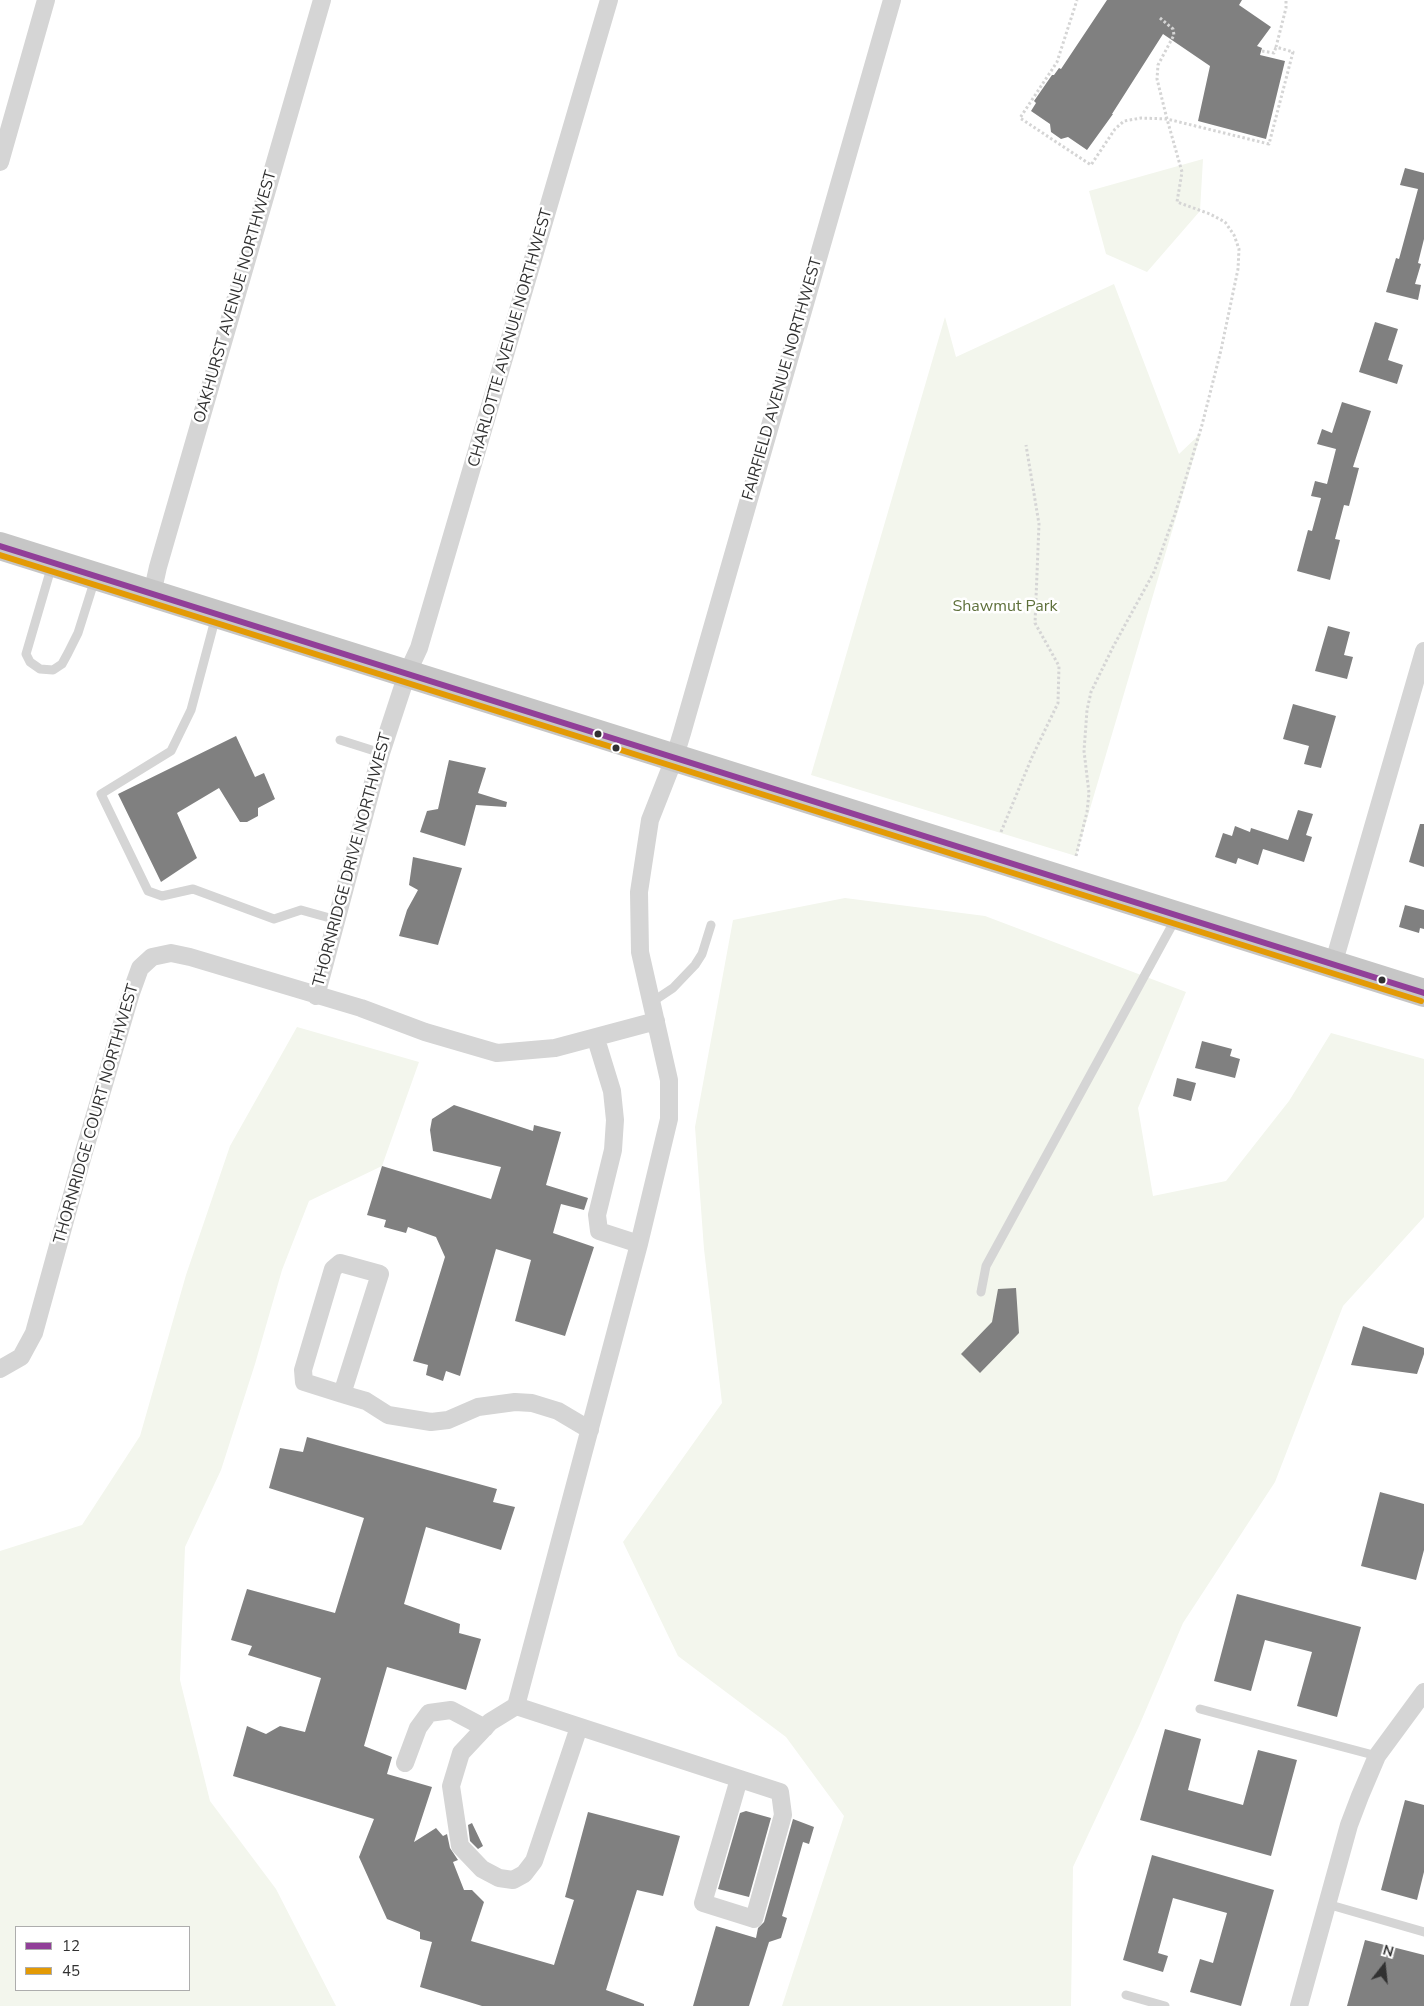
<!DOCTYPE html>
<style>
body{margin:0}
#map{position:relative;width:1424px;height:2006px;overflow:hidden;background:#fff;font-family:"Nunito Sans",sans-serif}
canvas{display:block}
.legend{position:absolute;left:15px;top:1926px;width:175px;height:65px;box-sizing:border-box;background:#fff;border:1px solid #adadad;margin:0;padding:6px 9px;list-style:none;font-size:15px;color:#313131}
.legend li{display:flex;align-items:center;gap:10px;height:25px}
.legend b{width:25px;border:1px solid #adadad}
.north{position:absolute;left:1359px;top:1941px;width:50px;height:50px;-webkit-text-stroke:4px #fff;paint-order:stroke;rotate:16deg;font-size:14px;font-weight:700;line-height:20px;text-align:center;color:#313131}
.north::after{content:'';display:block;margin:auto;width:18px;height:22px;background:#313131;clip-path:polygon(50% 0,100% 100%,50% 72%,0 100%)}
</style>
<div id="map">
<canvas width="1424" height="2006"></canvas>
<ul class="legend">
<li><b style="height:6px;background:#913f98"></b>12</li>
<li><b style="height:6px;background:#e39a05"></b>45</li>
</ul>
<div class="north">N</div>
</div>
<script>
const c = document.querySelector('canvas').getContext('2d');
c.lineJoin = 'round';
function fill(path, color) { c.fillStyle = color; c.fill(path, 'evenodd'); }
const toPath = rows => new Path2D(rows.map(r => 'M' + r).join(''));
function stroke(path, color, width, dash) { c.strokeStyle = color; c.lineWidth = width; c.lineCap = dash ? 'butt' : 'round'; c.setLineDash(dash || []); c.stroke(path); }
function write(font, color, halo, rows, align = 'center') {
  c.font = font + ' "Nunito Sans",sans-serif'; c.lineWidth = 5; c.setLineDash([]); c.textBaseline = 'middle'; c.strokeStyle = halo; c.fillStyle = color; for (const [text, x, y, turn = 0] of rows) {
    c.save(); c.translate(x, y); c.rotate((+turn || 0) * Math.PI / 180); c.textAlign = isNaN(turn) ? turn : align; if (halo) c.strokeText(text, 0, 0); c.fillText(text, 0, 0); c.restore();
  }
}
fill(toPath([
 [1203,159,1200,211,1147,272,1106,254,1089,191],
 [1114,284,1179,454,1201,433,1076,856,811,775,945,317,956,357],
 [845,898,985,916,1186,992,1138,1108,1153,1196,1226,1181,1289,1101,1331,1033,1424,1059,1424,1217,1343,1306,1275,1482,1183,1623,1139,1726,1073,1867,1071,2006,782,2006,844,1816,786,1737,678,1656,623,1542,722,1403,704,1249,695,1127,733,920],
 [297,1027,419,1062,382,1166,309,1201,282,1270,255,1364,221,1470,185,1547,180,1680,210,1801,276,1889,336,2006,0,2006,0,1551,82,1525,140,1436,186,1275,230,1146],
 [16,1927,189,1927,189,1990,16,1990]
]), '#f3f6ed');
fill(toPath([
 [1107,0,1242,0,1239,5,1271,27,1257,46,1262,48,1260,55,1285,61,1266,139,1198,121,1210,66,1163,34,1112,114,1113,114,1087,150,1068,137,1061,139,1051,132,1050,124,1031,111,1036,103,1034,101,1052,75,1054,75,1059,68,1061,69],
 [1405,168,1424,173,1424,239,1418,263,1421,264,1415,284,1421,285,1418,300,1386,292,1396,258,1399,259,1418,189,1400,185],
 [1375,322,1398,329,1388,360,1403,365,1397,384,1359,372],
 [1342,402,1371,411,1353,467,1359,468,1349,506,1344,505,1335,539,1340,540,1330,580,1297,571,1308,530,1312,531,1321,498,1311,496,1315,481,1327,484,1336,449,1317,444,1322,429,1332,433],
 [1328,626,1350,632,1344,655,1353,657,1347,679,1315,671],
 [1293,704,1336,716,1321,768,1304,764,1309,746,1283,739],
 [236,736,255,777,264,773,275,799,258,808,258,816,247,822,240,822,219,788,177,813,197,858,161,882,118,794],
 [449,760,486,768,478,793,507,802,506,807,476,805,465,846,420,832,427,811,438,809],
 [1298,810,1313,814,1306,835,1312,837,1304,862,1263,849,1258,865,1238,858,1236,864,1215,857,1223,833,1232,836,1235,826,1250,832,1251,828,1288,840],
 [1420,824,1424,824,1424,867,1409,862],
 [413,857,462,868,438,945,399,936,407,910,418,890,409,885],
 [1405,905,1424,910,1424,929,1420,928,1419,933,1399,927],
 [1202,1041,1232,1049,1230,1056,1240,1059,1235,1078,1195,1068],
 [1177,1078,1196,1083,1191,1101,1173,1096],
 [454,1105,533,1131,534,1125,561,1132,546,1185,588,1198,584,1210,561,1204,553,1233,594,1247,565,1336,515,1321,531,1260,496,1249,460,1376,446,1371,443,1381,426,1375,428,1365,413,1361,445,1257,436,1237,408,1227,406,1233,384,1227,386,1220,367,1215,382,1166,491,1199,501,1167,433,1151,430,1130,432,1119],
 [1016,1288,1019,1333,980,1373,961,1354,992,1322,998,1289],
 [1363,1326,1424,1348,1424,1354,1417,1374,1351,1365],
 [307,1437,497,1489,493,1502,515,1507,501,1550,426,1527,404,1604,460,1624,459,1633,481,1639,466,1690,387,1667,364,1746,392,1757,387,1774,432,1787,414,1842,436,1828,443,1836,447,1834,450,1848,458,1860,453,1862,464,1890,472,1890,484,1902,471,1941,554,1965,574,1900,565,1897,588,1812,680,1836,663,1896,637,1890,606,1990,644,2004,644,2006,482,2006,420,1987,432,1942,420,1939,420,1932,387,1919,359,1857,374,1819,233,1776,247,1726,266,1734,280,1726,305,1732,321,1678,248,1655,252,1646,231,1640,247,1589,335,1613,364,1518,269,1488,280,1448,303,1452],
 [1380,1492,1424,1504,1424,1550,1416,1580,1361,1566],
 [1237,1594,1361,1627,1337,1717,1297,1706,1312,1652,1265,1640,1251,1691,1214,1681],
 [1165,1729,1201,1739,1188,1790,1243,1805,1258,1750,1297,1760,1271,1856,1140,1820],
 [1405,1800,1424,1805,1424,1872,1417,1900,1381,1890],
 [746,1811,771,1818,749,1897,718,1889,740,1813],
 [793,1819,814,1827,809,1844,803,1842,782,1916,787,1918,781,1938,769,1942,749,2006,693,2006,716,1926,756,1938,758,1928,764,1922],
 [472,1823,483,1846,478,1849,470,1841,468,1825],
 [1152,1855,1274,1890,1241,2006,1190,1992,1200,1959,1213,1963,1227,1913,1173,1898,1158,1953,1168,1956,1163,1972,1123,1960],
 [1365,1940,1424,1955,1424,2006,1347,2006]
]), '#808080');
stroke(toPath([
 [1160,18,1173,29,1174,35,1158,65,1157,79,1167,119,1269,144,1293,52,1276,47,1286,8,1286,0],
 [1262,51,1274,53,1276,47],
 [1001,832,1032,757,1058,703,1059,666,1035,623,1039,524,1026,445],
 [1076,856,1087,812,1089,793,1084,751,1087,710,1091,692,1113,647,1154,572,1175,514,1202,425,1221,350,1238,269,1239,249,1234,235,1225,222,1210,214,1177,202,1182,172,1167,119,1141,118,1124,121,1115,129,1091,165,1020,118,1057,62,1077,0]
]), '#d5d5d5', 3, [2.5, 2.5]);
stroke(toPath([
 [52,565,26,654,30,662,40,669,53,670,62,664,68,653,78,633,95,579],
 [216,616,191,710,171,751,101,794,148,891,162,896,193,889,274,919,301,910,337,920],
 [340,740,381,753],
 [652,1002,673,988,695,965,702,954,711,925],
 [981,1292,986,1266,1176,918],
 [1200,1709,1377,1756],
 [1327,1904,1424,1932],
 [1126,1995,1165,2006]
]), '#d5d5d5', 9);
stroke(toPath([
 [0,162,46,0],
 [152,594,158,567,322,0],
 [1333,965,1424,651],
 [316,996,381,753,407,674,419,648,609,0],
 [596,1039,612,1091,615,1120,613,1150,597,1215,599,1231,639,1244],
 [0,1369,21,1357,34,1333,83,1155,131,993,140,968,152,957,171,953,190,957,361,1008,425,1032,497,1053,555,1048,656,1021],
 [342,1394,380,1274,340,1263,333,1269,303,1370,304,1382,342,1394,366,1401,388,1415,431,1422,448,1420,478,1407,515,1402,532,1403,558,1411,590,1430],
 [516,1706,780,1792,783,1815,754,1919,703,1903,739,1779],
 [579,1727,534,1861,524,1874,513,1880,499,1878,482,1869,460,1846,451,1786,461,1753,490,1722,516,1706,639,1244,669,1119,669,1080,640,952,639,892,650,820,674,759,682,733,892,0],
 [405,1763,418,1728,429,1713,451,1710,485,1728],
 [1299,2006,1349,1825,1360,1796,1377,1756,1424,1692]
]), '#d5d5d5', 18);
stroke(toPath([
 [0,546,1424,993]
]), '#c6c6c6', 28);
stroke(toPath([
 [0,546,1424,993]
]), '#913f98', 6);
stroke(toPath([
 [0,555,1421,1001]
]), '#e39a05', 6);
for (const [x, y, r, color] of [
 [598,734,4.5,"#313131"],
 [616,748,4.5,"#313131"],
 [1382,980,4.5,"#313131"]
]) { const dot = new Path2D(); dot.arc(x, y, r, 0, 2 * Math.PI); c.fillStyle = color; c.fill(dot); stroke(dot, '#fff', 2); }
write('16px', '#313131', '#fff', [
 ["OAKHURST AVENUE NORTHWEST",236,297,-74],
 ["CHARLOTTE AVENUE NORTHWEST",511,338,-74],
 ["FAIRFIELD AVENUE NORTHWEST",783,379,-74],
 ["THORNRIDGE DRIVE NORTHWEST",353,860,-75],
 ["THORNRIDGE COURT NORTHWEST",97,1114,-74]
]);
write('16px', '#5e703b', '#fff', [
 ["Shawmut Park",1005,607]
]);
</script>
